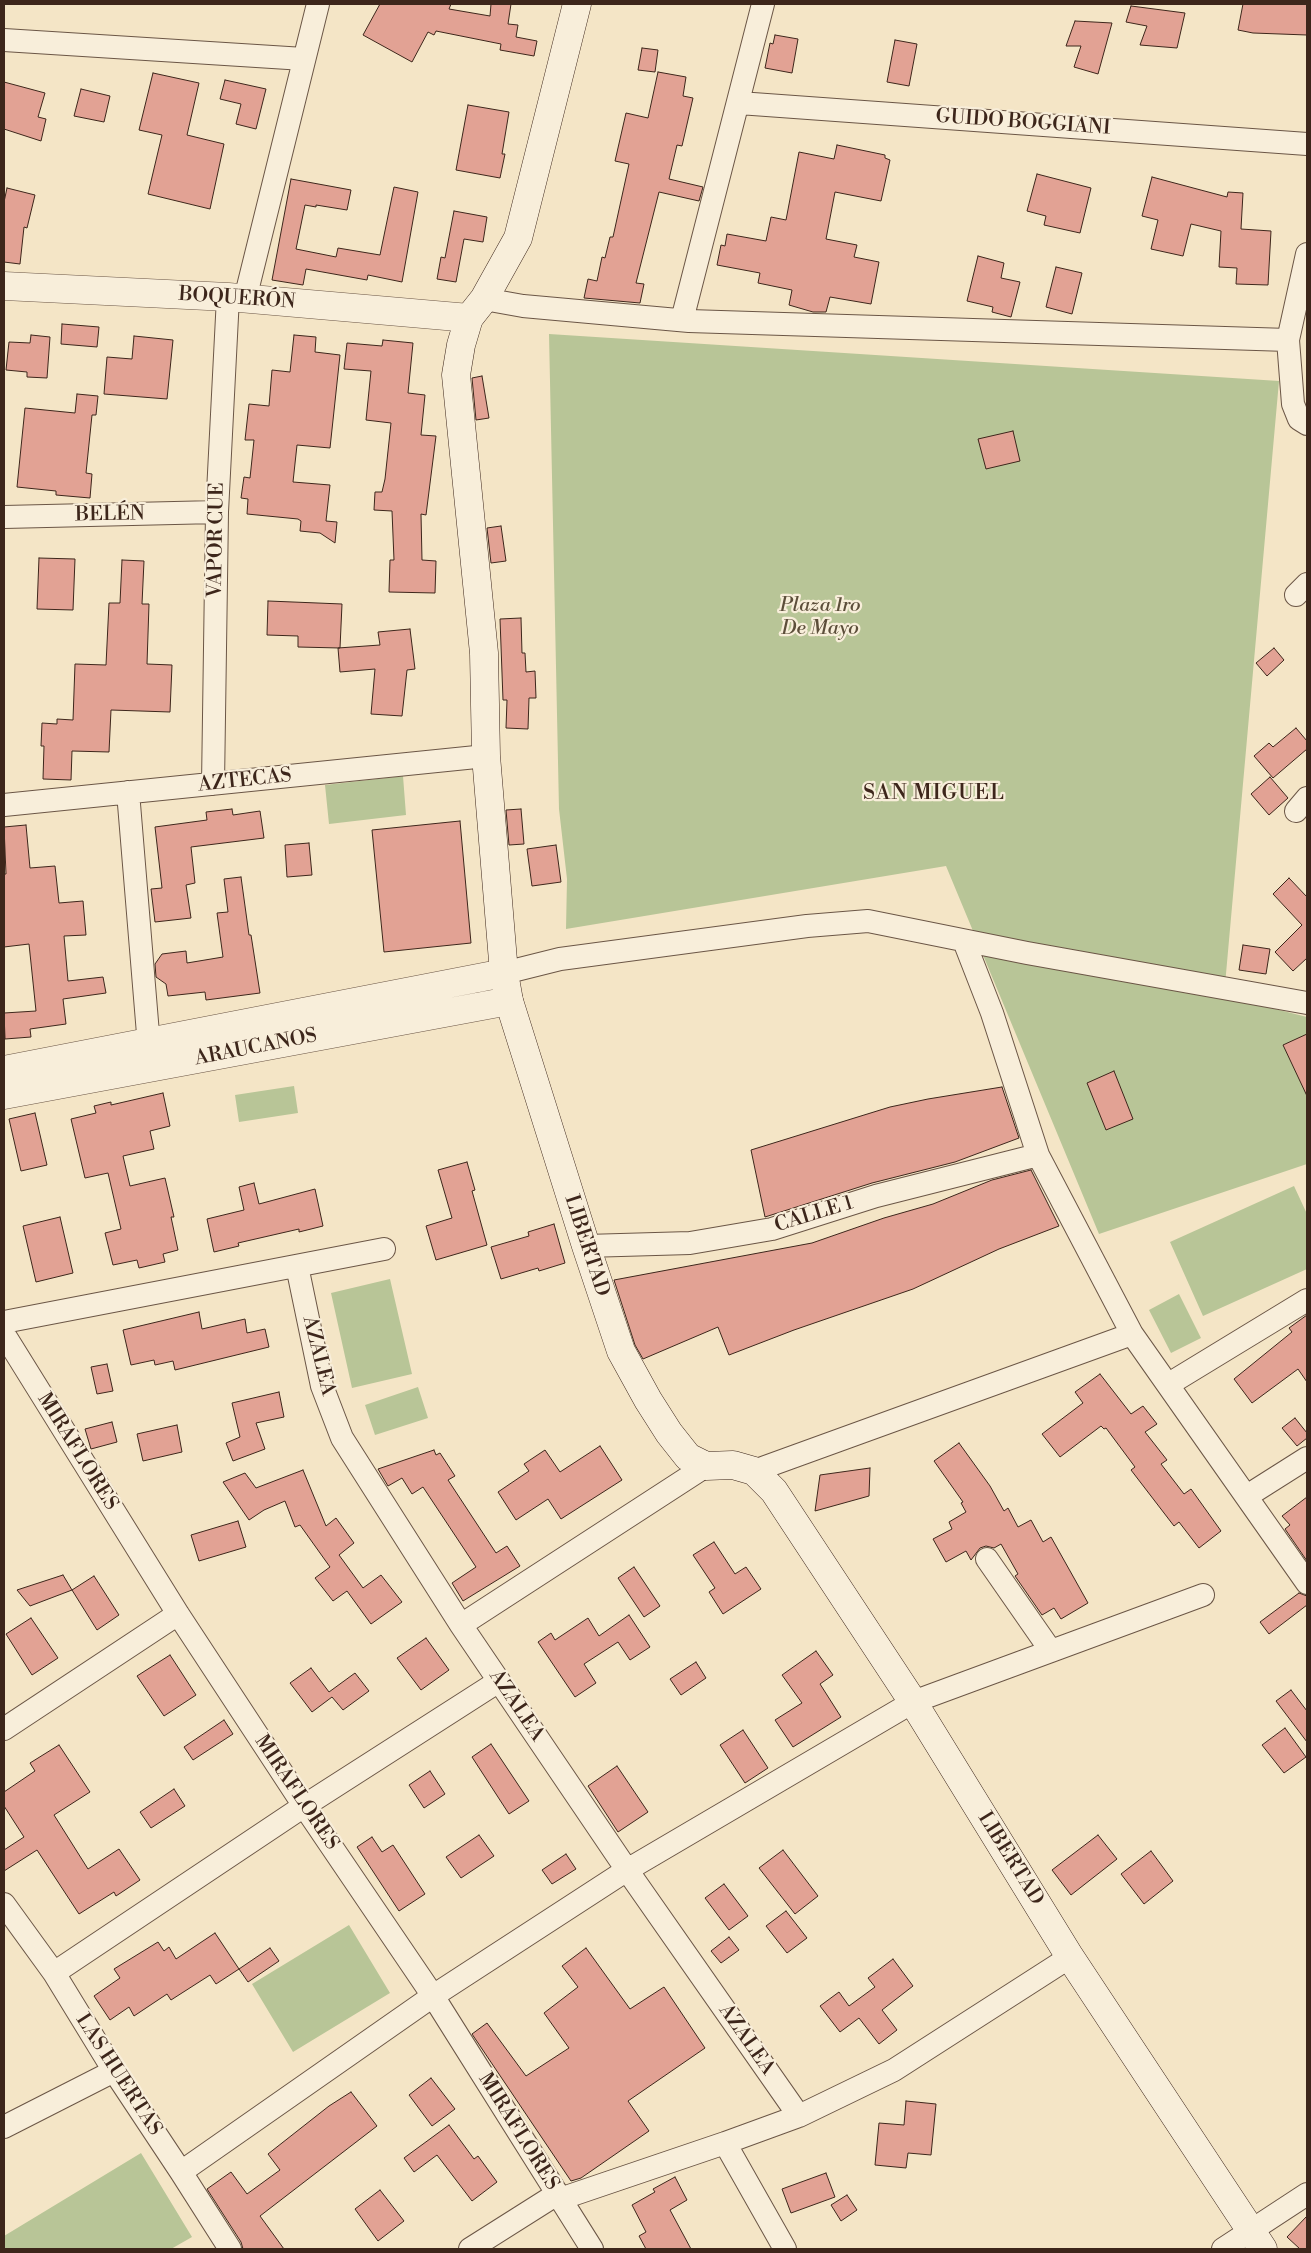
<!DOCTYPE html>
<meta charset="utf-8">
<style>
body{margin:0}
#map{position:relative;width:1311px;height:2253px;overflow:hidden;background:#f4e5c6;font-family:"Libre Bodoni",serif}
canvas{display:block}
.frame{position:absolute;inset:0;border:5px solid #3d261b;pointer-events:none}
</style>
<div id="map">
<canvas width="1311" height="2253"></canvas>
<div class="frame"></div>
</div>
<script>
const c = document.querySelector('canvas').getContext('2d');
c.lineJoin = 'round';
function fill(path, color) { c.fillStyle = color; c.fill(path, 'evenodd'); }
const toPath = rows => new Path2D(rows.map(r => 'M' + r).join(''));
function stroke(path, color, width, dash) { c.strokeStyle = color; c.lineWidth = width; c.lineCap = dash ? 'butt' : 'round'; c.setLineDash(dash || []); c.stroke(path); }
function write(font, color, halo, rows, align = 'center') {
  c.font = font + ' "Libre Bodoni",serif'; c.lineWidth = 4.5; c.setLineDash([]); c.textBaseline = 'middle'; c.strokeStyle = halo; c.fillStyle = color; for (const [text, x, y, turn = 0] of rows) {
    c.save(); c.translate(x, y); c.rotate((+turn || 0) * Math.PI / 180); c.textAlign = isNaN(turn) ? turn : align; if (halo) c.strokeText(text, 0, 0); c.fillText(text, 0, 0); c.restore();
  }
}
fill(toPath([
 [549,334,1279,381,1224,996,1307,1017,1307,1164,1099,1234,946,866,566,929,567,879,559,809],
 [403,776,406,815,329,824,325,785],
 [294,1086,298,1113,239,1122,235,1095],
 [1294,1186,1307,1214,1307,1269,1203,1316,1170,1242],
 [390,1279,412,1374,352,1388,331,1293],
 [1179,1294,1201,1338,1171,1353,1149,1310],
 [418,1387,428,1418,375,1435,365,1405],
 [349,1925,390,1993,293,2052,252,1984],
 [141,2153,192,2237,171,2249,5,2249,4,2236]
]), '#b8c597');
const building = toPath([
 [380,4,451,4,449,9,490,16,491,4,511,4,508,24,518,25,516,37,537,41,534,56,500,50,501,44,436,31,434,35,428,32,412,62,363,35,380,4],
 [1243,4,1307,4,1307,35,1253,33,1238,30,1243,4],
 [1131,6,1185,13,1177,48,1140,45,1147,26,1126,22,1131,6],
 [1075,21,1112,23,1098,74,1074,67,1081,46,1066,46,1075,21],
 [775,35,798,39,792,73,765,68,770,43,773,44,775,35],
 [895,40,917,44,909,86,887,82,895,40],
 [642,48,658,50,655,72,638,70,642,48],
 [658,72,686,77,683,96,693,98,682,146,677,145,669,179,703,187,699,201,659,192,636,283,644,284,640,303,584,298,588,279,597,281,602,257,605,258,610,237,613,237,629,164,615,161,626,113,648,118,658,72],
 [153,73,199,83,187,135,224,144,210,209,148,194,162,135,139,130,153,73],
 [225,80,266,89,256,129,236,124,241,104,220,99,225,80],
 [4,82,45,93,38,117,46,119,41,141,4,129,4,82],
 [81,89,110,96,104,122,74,116,81,89],
 [468,105,509,112,502,154,505,154,500,178,456,170,468,105],
 [837,145,885,155,885,158,890,160,881,201,835,192,826,239,857,245,854,257,879,262,871,304,830,297,826,312,813,312,789,305,792,290,758,283,760,273,717,265,721,245,725,246,727,234,766,241,771,217,786,220,799,152,834,159,837,145],
 [1037,174,1091,188,1080,233,1044,225,1046,216,1027,211,1037,174],
 [1152,177,1227,197,1228,192,1243,193,1241,229,1271,231,1268,285,1236,284,1237,268,1219,267,1221,231,1191,224,1183,256,1151,249,1158,220,1142,216,1152,177],
 [291,179,351,190,347,210,316,205,316,207,305,205,296,249,336,257,338,248,380,255,394,187,418,192,402,282,368,275,367,280,306,269,303,285,272,280,291,179],
 [7,188,35,195,27,228,24,227,20,264,4,262,4,202,7,188],
 [454,211,487,217,483,242,464,239,456,282,437,279,441,257,445,258,454,211],
 [978,256,1004,263,1001,278,1020,282,1011,317,992,312,993,307,967,301,978,256],
 [1056,267,1082,273,1072,314,1046,307,1056,267],
 [62,324,99,327,97,347,61,344,62,324],
 [31,335,50,337,47,378,27,377,27,372,6,370,9,342,30,343,31,335],
 [294,335,316,337,315,352,340,355,330,448,297,445,293,482,330,485,326,521,337,522,335,543,320,533,300,531,301,521,298,519,247,514,248,499,241,498,244,477,250,478,254,440,245,440,249,404,269,406,272,370,290,372,294,335],
 [134,336,173,340,167,399,104,394,107,357,132,359,134,336],
 [383,340,413,343,408,393,425,395,421,435,436,436,426,515,421,514,422,560,436,561,435,593,389,592,390,560,394,560,392,511,374,510,375,492,382,492,385,479,391,423,366,420,371,371,344,369,347,343,382,346,383,340],
 [482,376,489,418,476,420,472,378,482,376],
 [77,394,98,396,96,415,92,415,86,473,92,474,90,498,56,495,56,491,17,487,25,408,75,413,77,394],
 [1013,431,1020,461,986,469,978,439,1013,431],
 [501,526,506,561,491,563,487,528,501,526],
 [39,558,75,559,73,610,37,609,39,558],
 [122,560,144,561,142,604,149,604,147,664,172,665,170,712,111,710,109,752,72,751,71,780,43,779,44,746,41,746,42,723,57,724,57,719,73,720,75,664,106,665,109,603,120,603,122,560],
 [268,601,342,604,340,648,298,647,298,636,267,635,268,601],
 [521,618,522,653,525,653,526,672,535,671,536,698,529,698,528,729,506,728,507,700,503,700,500,619,521,618],
 [410,629,415,669,407,670,402,716,371,714,375,669,340,672,338,648,380,645,378,632,410,629],
 [1274,648,1284,660,1267,676,1256,663,1274,648],
 [1296,728,1307,741,1307,749,1273,778,1254,756,1269,743,1273,747,1296,728],
 [1270,777,1288,798,1269,815,1251,794,1270,777],
 [232,809,233,815,260,811,264,838,191,847,195,883,186,885,191,918,155,922,151,889,162,888,155,827,207,820,206,812,232,809],
 [521,809,524,844,509,845,506,810,521,809],
 [460,821,471,943,384,952,372,830,460,821],
 [26,825,30,868,55,866,59,903,83,901,86,935,64,936,68,981,103,977,106,993,63,999,66,1024,30,1029,31,1037,5,1039,4,1013,36,1011,29,944,4,947,4,874,6,874,4,827,26,825],
 [309,843,312,875,287,877,285,845,309,843],
 [556,845,561,882,532,886,527,849,556,845],
 [241,877,249,935,251,935,260,993,206,1000,205,992,168,996,166,984,156,977,155,964,162,954,186,951,187,963,223,957,217,913,228,912,224,879,241,877],
 [1289,878,1307,897,1307,958,1293,971,1275,952,1302,925,1273,894,1289,878],
 [1243,945,1270,949,1266,974,1239,970,1243,945],
 [1307,1034,1307,1096,1283,1045,1307,1034],
 [1114,1071,1133,1119,1106,1130,1087,1083,1114,1071],
 [1002,1087,1019,1138,955,1162,872,1183,765,1217,751,1150,890,1107,928,1099,1002,1087],
 [163,1093,170,1126,150,1131,154,1149,123,1156,130,1186,165,1178,174,1217,171,1217,178,1250,163,1254,165,1262,139,1268,137,1260,113,1265,105,1233,121,1229,108,1173,85,1178,71,1119,96,1113,94,1106,111,1102,111,1105,163,1093],
 [35,1113,47,1165,21,1171,9,1119,35,1113],
 [467,1162,475,1190,472,1191,487,1245,436,1260,426,1226,452,1218,438,1170,467,1162],
 [1031,1170,1059,1226,999,1249,913,1289,794,1330,729,1355,718,1327,643,1359,635,1345,614,1280,812,1243,884,1218,933,1204,992,1180,1031,1170],
 [254,1183,259,1204,315,1189,323,1226,299,1232,299,1229,238,1243,239,1246,214,1252,207,1219,244,1210,239,1187,254,1183],
 [60,1217,73,1273,36,1282,23,1226,60,1217],
 [554,1224,565,1263,539,1271,538,1268,501,1279,491,1247,529,1236,528,1232,554,1224],
 [199,1312,202,1329,245,1319,247,1333,265,1329,269,1347,175,1370,173,1361,155,1365,154,1360,131,1365,123,1330,199,1312],
 [1307,1315,1307,1382,1298,1369,1252,1403,1234,1379,1292,1332,1289,1328,1307,1315],
 [107,1364,113,1391,97,1394,91,1367,107,1364],
 [1100,1374,1131,1414,1143,1406,1157,1424,1145,1432,1167,1460,1161,1464,1184,1494,1191,1489,1221,1531,1199,1548,1179,1522,1174,1526,1131,1470,1135,1467,1106,1428,1104,1429,1101,1426,1060,1457,1042,1434,1083,1403,1075,1392,1100,1374],
 [279,1392,284,1417,256,1423,265,1449,233,1461,226,1443,240,1437,232,1403,279,1392],
 [1295,1418,1307,1433,1307,1438,1297,1446,1282,1428,1295,1418],
 [112,1422,117,1442,91,1449,85,1429,112,1422],
 [177,1425,182,1452,143,1461,137,1434,177,1425],
 [959,1443,990,1486,1004,1511,1008,1508,1018,1527,1031,1520,1043,1542,1051,1537,1088,1603,1061,1619,1054,1608,1042,1615,1015,1576,1018,1574,1001,1544,994,1548,986,1546,980,1548,971,1560,966,1551,946,1562,933,1539,952,1529,949,1522,966,1512,961,1503,963,1502,934,1461,959,1443],
 [600,1446,622,1480,561,1519,548,1499,516,1520,498,1492,529,1471,524,1464,545,1450,560,1472,600,1446],
 [434,1450,436,1455,440,1453,455,1476,448,1480,496,1553,507,1546,520,1566,463,1601,452,1583,476,1567,423,1487,412,1494,402,1478,388,1486,378,1469,434,1450],
 [870,1468,869,1496,815,1511,820,1475,870,1468],
 [303,1470,326,1526,336,1518,354,1543,339,1555,363,1588,381,1575,402,1602,371,1624,347,1591,333,1601,315,1578,330,1567,300,1525,295,1527,285,1501,264,1510,249,1520,223,1482,245,1473,256,1488,303,1470],
 [1307,1497,1307,1561,1285,1529,1290,1525,1282,1516,1307,1497],
 [238,1521,246,1547,199,1561,191,1535,238,1521],
 [714,1542,735,1574,746,1567,761,1589,723,1614,709,1592,715,1588,693,1555,714,1542],
 [634,1567,660,1606,644,1617,618,1578,634,1567],
 [63,1575,72,1590,30,1606,17,1590,63,1575],
 [94,1576,119,1615,97,1630,72,1590,94,1576],
 [1299,1593,1307,1596,1307,1605,1269,1634,1260,1622,1299,1593],
 [629,1615,650,1647,630,1660,618,1642,584,1664,596,1683,575,1697,538,1642,551,1633,555,1640,588,1618,599,1636,629,1615],
 [31,1618,58,1658,32,1675,6,1634,31,1618],
 [426,1638,449,1670,421,1690,397,1658,426,1638],
 [816,1651,833,1675,820,1684,841,1717,793,1747,775,1720,802,1703,782,1675,816,1651],
 [170,1655,196,1695,164,1716,137,1676,170,1655],
 [696,1662,706,1678,681,1695,670,1679,696,1662],
 [311,1668,329,1692,355,1673,369,1691,343,1710,332,1697,312,1712,290,1683,311,1668],
 [1291,1690,1307,1711,1307,1742,1276,1701,1291,1690],
 [224,1720,233,1734,193,1760,184,1747,224,1720],
 [1285,1728,1306,1757,1284,1773,1262,1745,1285,1728],
 [743,1730,768,1768,745,1783,720,1745,743,1730],
 [491,1744,529,1801,509,1814,472,1757,491,1744],
 [59,1745,90,1792,54,1815,88,1869,119,1849,140,1880,116,1896,114,1892,79,1914,37,1850,4,1871,4,1850,24,1837,4,1806,4,1792,35,1771,30,1763,59,1745],
 [617,1766,648,1812,618,1832,588,1786,617,1766],
 [430,1771,445,1794,424,1808,409,1785,430,1771],
 [174,1789,185,1806,151,1828,140,1812,174,1789],
 [479,1835,494,1856,461,1878,446,1857,479,1835],
 [1098,1835,1117,1859,1071,1895,1052,1870,1098,1835],
 [372,1837,382,1852,393,1845,425,1894,399,1911,357,1847,372,1837],
 [783,1850,818,1896,795,1914,759,1868,783,1850],
 [1151,1851,1173,1881,1144,1904,1121,1874,1151,1851],
 [566,1854,576,1869,552,1884,542,1870,566,1854],
 [724,1884,748,1916,729,1930,705,1898,724,1884],
 [786,1911,807,1938,787,1953,766,1926,786,1911],
 [215,1933,239,1969,216,1984,210,1975,171,2000,167,1994,134,2016,129,2007,110,2020,94,1996,120,1978,114,1969,158,1942,164,1951,169,1947,176,1959,215,1933],
 [729,1937,739,1950,721,1963,711,1951,729,1937],
 [270,1948,279,1961,248,1982,239,1969,270,1948],
 [586,1948,630,2009,664,1987,705,2048,628,2101,649,2131,581,2178,571,2181,472,2034,487,2023,526,2076,569,2048,544,2013,578,1987,562,1966,586,1948],
 [893,1959,913,1986,882,2010,897,2030,879,2044,859,2018,840,2032,820,2006,839,1992,849,2006,875,1987,868,1978,893,1959],
 [431,2078,455,2109,432,2126,409,2095,431,2078],
 [351,2092,377,2126,260,2216,284,2249,243,2249,241,2242,207,2189,231,2172,247,2194,280,2170,268,2154,329,2106,351,2092],
 [906,2101,936,2104,931,2155,908,2153,906,2168,875,2165,879,2123,904,2125,906,2101],
 [449,2125,474,2159,478,2156,497,2182,472,2201,437,2155,414,2172,404,2158,449,2125],
 [826,2173,835,2197,791,2213,782,2189,826,2173],
 [675,2177,687,2200,670,2210,691,2249,646,2249,639,2236,646,2232,632,2205,655,2192,653,2189,675,2177],
 [380,2190,404,2221,378,2241,355,2209,380,2190],
 [847,2195,857,2210,841,2221,831,2205,847,2195],
 [1307,2216,1307,2249,1300,2249,1287,2237,1307,2216]
]);
fill(building, '#e2a294');
stroke(building, '#3d261b', 1);
const minor = toPath([
 [4,40,304,59],
 [739,103,1307,144],
 [1307,254,1288,340,1293,404,1299,419,1307,424],
 [245,299,318,4],
 [484,299,523,306,689,321,1288,340],
 [682,320,763,4],
 [4,517,217,512],
 [1296,595,1307,584],
 [213,784,217,512,228,297],
 [128,792,150,1058],
 [4,805,486,756],
 [1296,811,1307,798],
 [964,941,992,1013,1038,1155,1132,1334,1307,1583],
 [504,973,560,959,807,926,868,921,1027,953,1307,1003],
 [586,1246,690,1243,772,1229,876,1196,1038,1155],
 [297,1266,322,1386,342,1438,461,1625,627,1870,799,2116],
 [4,1322,384,1249],
 [4,1334,178,1614,304,1806,433,1996,592,2249],
 [1169,1384,1307,1300],
 [754,1471,1132,1334],
 [1247,1496,1307,1458],
 [987,1559,1051,1651],
 [461,1625,706,1466],
 [4,1729,178,1614],
 [4,1904,54,1973,114,2071,181,2172,230,2249],
 [54,1973,304,1806,499,1681],
 [4,2127,114,2071],
 [725,2143,785,2249],
 [181,2172,433,1996,627,1870,913,1702,1203,1595],
 [560,2199,725,2143,799,2116,894,2070,1070,1957],
 [470,2249,557,2194],
 [1223,2249,1307,2194]
]);
const tertiary = toPath([
 [4,286,228,297,469,318],
 [4,1070,504,973],
 [4,1095,509,1001]
]);
const secondary = toPath([
 [577,4,518,238,484,299,469,318,461,345,456,375,484,653,486,756,504,973,509,1001,586,1246,621,1351,648,1400,669,1433,688,1457,706,1466,733,1465,754,1471,774,1491,913,1702,1070,1957,1263,2249]
]);
stroke(minor, '#6b5646', 24);
stroke(tertiary, '#6b5646', 29);
stroke(secondary, '#3d261b', 29);
stroke(minor, '#f8eeda', 22);
stroke(tertiary, '#f8eeda', 28);
stroke(secondary, '#f8eeda', 28);
write('20px', '#3d261b', '#f8eeda', [
 ["GUIDO BOGGIANI",1023,123,4],
 ["BOQUERÓN",237,299,4],
 ["BELÉN",110,515,-1],
 ["VAPOR CUE",217,540,-89],
 ["AZTECAS",245,781,-6],
 ["ARAUCANOS",256,1048,-11],
 ["CALLE 1",814,1215,-17],
 ["LIBERTAD",586,1246,72],
 ["AZALEA",318,1356,76],
 ["MIRAFLORES",77,1452,58],
 ["AZALEA",516,1706,56],
 ["MIRAFLORES",296,1793,56],
 ["LIBERTAD",1010,1859,58],
 ["AZALEA",746,2040,55],
 ["LAS HUERTAS",118,2075,57],
 ["MIRAFLORES",518,2132,58]
]);
write('italic 20px', '#5c4e3a', '#f8eeda', [
 ["Plaza 1ro",820,606],
 ["De Mayo",820,629]
]);
c.letterSpacing = '1px';
write('21px', '#3d261b', '#f8eeda', [
 ["SAN MIGUEL",934,794]
]);
c.letterSpacing = '0px';
</script>
